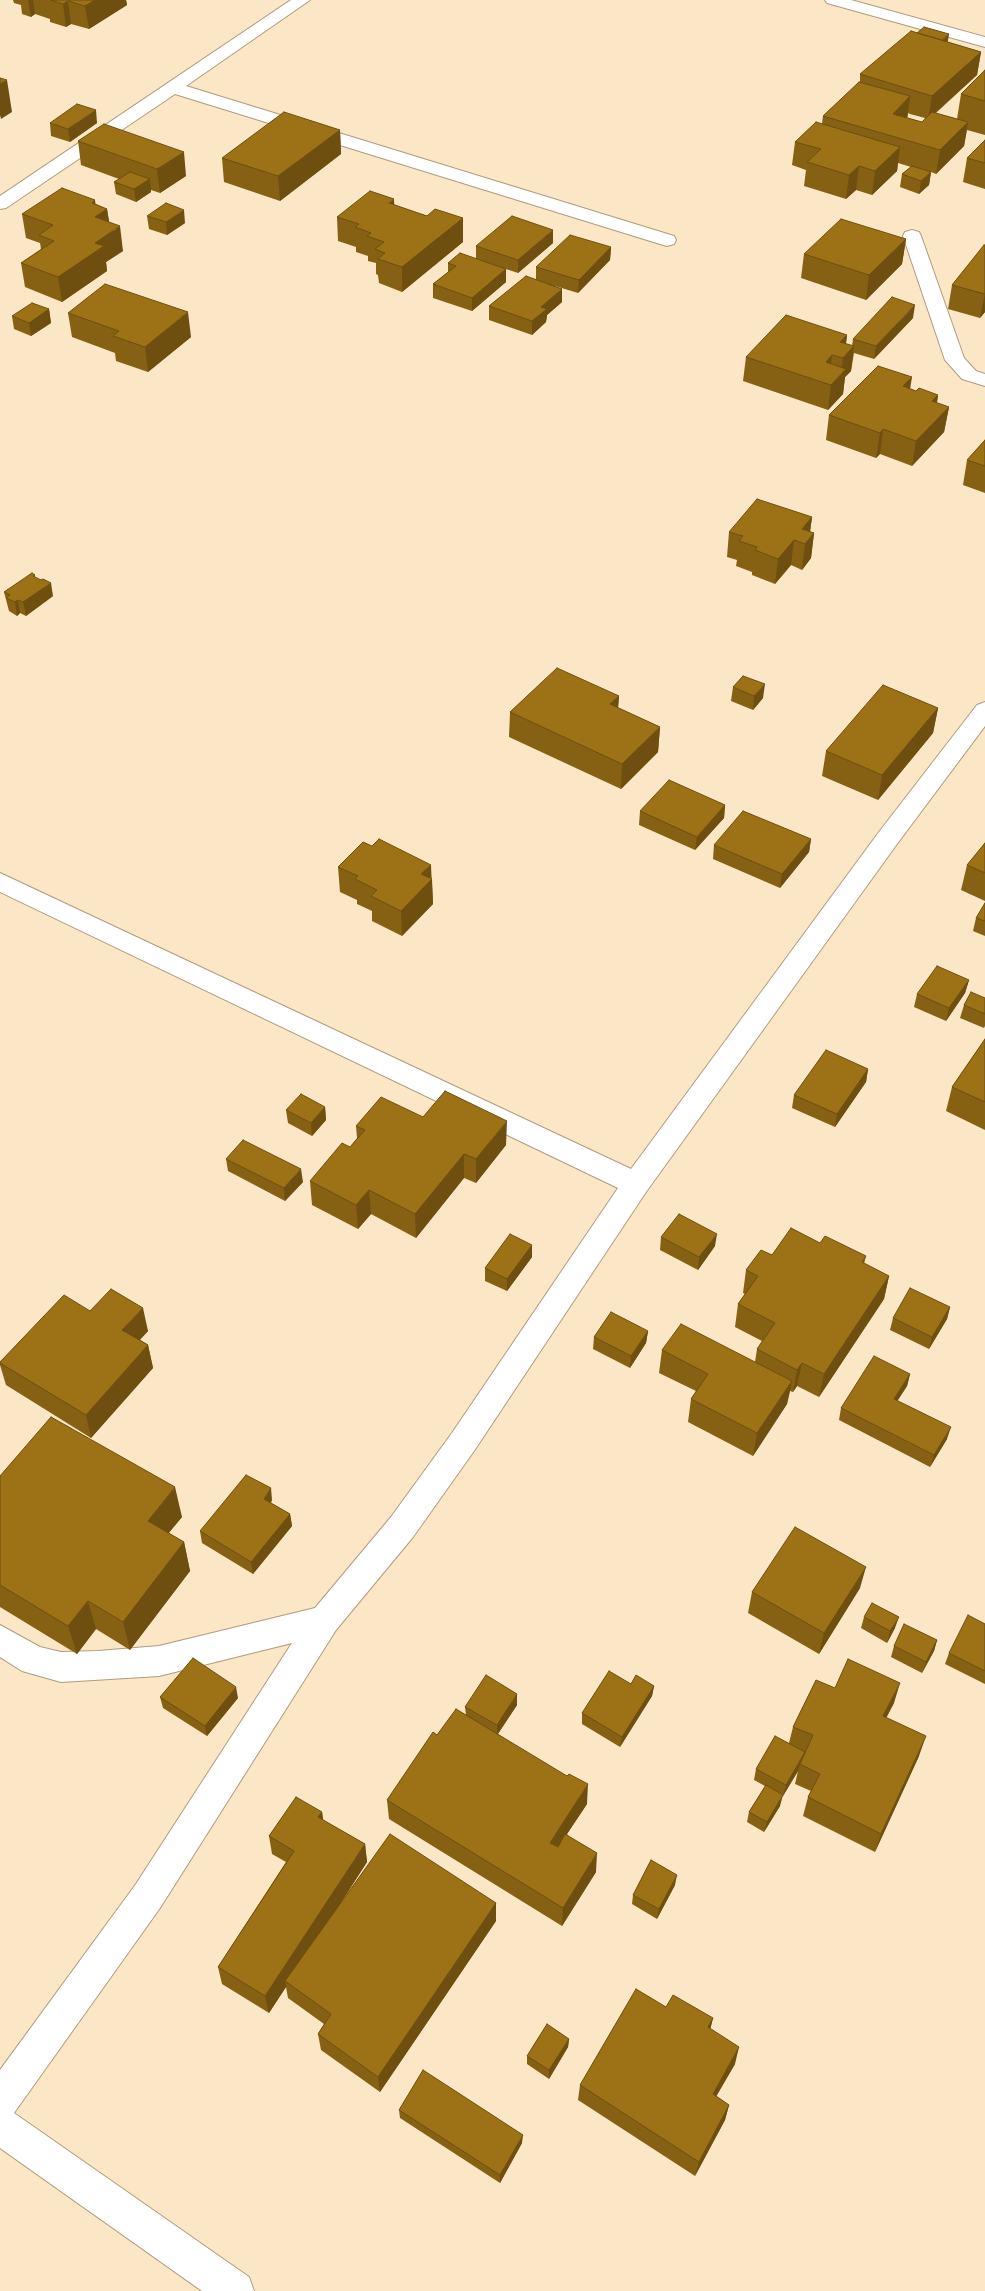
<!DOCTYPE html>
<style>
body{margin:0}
canvas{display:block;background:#fbe6c6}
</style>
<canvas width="985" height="2291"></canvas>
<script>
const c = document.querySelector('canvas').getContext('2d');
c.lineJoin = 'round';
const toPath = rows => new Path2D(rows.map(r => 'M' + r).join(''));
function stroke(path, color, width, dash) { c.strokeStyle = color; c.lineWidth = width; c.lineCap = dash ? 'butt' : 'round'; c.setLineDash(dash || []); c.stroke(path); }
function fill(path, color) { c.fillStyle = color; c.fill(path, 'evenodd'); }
const minor = toPath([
 [291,0,310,0,186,86,674,236,676,240,674,244,667,246,660,244,175,94,6,208,0,209,0,196,291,0],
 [825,0,851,0,985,37,985,47,827,3,825,0],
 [912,230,919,232,921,236,964,358,976,371,985,374,985,386,962,379,945,360,903,236,905,232,912,230],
 [985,702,985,726,897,844,646,1192,474,1451,413,1537,336,1630,160,1908,14,2113,249,2277,254,2291,202,2291,0,2148,0,2070,136,1884,292,1643,159,1676,61,1682,22,1671,0,1657,0,1625,40,1647,61,1652,98,1651,159,1646,315,1608,391,1517,452,1433,618,1188,0,892,0,873,631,1169,879,832,977,705,985,702]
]);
stroke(minor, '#af9c7d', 2);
fill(minor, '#fff');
fill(toPath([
 [13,0,126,0,127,5,89,29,71,24,66,27,50,22,50,19,35,14,31,17,22,14,21,5,14,3],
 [948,42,981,52,977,75,936,113,957,119,961,94,985,70,985,135,967,130,964,146,936,174,931,172,929,185,919,194,900,187,902,174,911,167,898,163,897,171,872,195,856,190,846,199,804,186,806,170,792,165,795,142,822,124,823,116,860,82,860,74],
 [908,113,910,114,925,118,922,122,907,118],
 [50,123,97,123,70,142,51,136],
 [340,130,341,154,280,201,224,182,222,158],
 [985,140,985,189,963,182,967,158],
 [78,141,186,176,160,193,151,190,151,192,136,202,116,194,114,182,119,179,81,165],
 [96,204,107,209,109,222,123,251,106,262,107,271,62,302,25,287,21,263,41,249,40,243,26,238,22,214],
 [394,205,427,216,463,218,463,242,402,292,379,283,378,275,376,274,376,263,368,261,368,256,356,252,356,247,338,241,337,217],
 [147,216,185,223,167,235,149,229],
 [906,239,902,264,866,300,801,278,804,254],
 [553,243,518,273,482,261,506,269,506,282,472,311,433,298,433,284,448,272,448,263,476,259,476,246],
 [985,245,985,312,980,318,948,309,952,285],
 [611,247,610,260,578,293,555,286,562,302,547,315,546,322,532,335,489,320,489,306,536,279,536,267],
 [49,309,51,323,31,336,14,329,12,316],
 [68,313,191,337,148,372,116,361,115,353,72,337],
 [913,318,874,359,854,353,851,371,845,377,843,394,828,410,743,381,746,357,847,335,846,344,852,346,853,339],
 [910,389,916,391,938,395,937,403,949,407,944,432,912,466,880,454,876,458,826,440,829,415],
 [985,440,985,493,963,485,967,460],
 [812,517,810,532,814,533,811,558,802,570,791,565,775,584,752,575,752,572,736,566,737,560,727,557,729,532],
 [35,575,35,578,53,596,26,616,20,613,17,616,9,611,4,592],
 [733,687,763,698,753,710,731,701],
 [619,696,618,708,660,727,658,752,621,789,509,737,510,712],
 [938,708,933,733,878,800,822,776,826,751],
 [725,805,724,818,695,850,639,825,640,811],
 [811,839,809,852,780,888,713,859,714,845],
 [985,843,985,901,961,890,967,865],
 [431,865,433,904,402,936,372,921,372,911,357,904,357,900,340,892,338,867],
 [985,903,985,936,973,931,976,918],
 [969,980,965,993,946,1021,914,1007,917,994],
 [985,998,985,1026,984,1028,960,1018,964,1005],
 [985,1039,985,1130,946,1111,952,1087],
 [868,1069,866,1082,835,1127,792,1108,794,1095],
 [325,1107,326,1120,312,1136,288,1123,286,1110],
 [423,1117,506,1145,476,1183,464,1178,416,1238,371,1214,358,1229,312,1205,310,1181,350,1147,357,1138,356,1126],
 [226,1159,303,1182,285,1201,228,1171],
 [661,1237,715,1246,698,1270,660,1250],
 [820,1243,866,1256,864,1264,889,1276,884,1299,819,1397,797,1386,793,1392,790,1391,787,1404,753,1456,688,1422,691,1399,696,1391,659,1373,662,1350,755,1362,757,1349,762,1341,735,1327,738,1304,745,1294,743,1293,746,1270,772,1255],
 [532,1245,532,1257,507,1291,485,1281,485,1268],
 [950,1307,947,1319,929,1349,890,1330,893,1318],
 [90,1311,148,1331,140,1340,148,1345,153,1368,91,1438,6,1385,0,1365,0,1362],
 [648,1331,646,1343,630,1368,593,1349,594,1337],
 [910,1374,907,1386,897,1401,947,1439,930,1467,839,1420,841,1408],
 [0,1476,182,1517,168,1533,184,1542,190,1571,130,1650,96,1629,77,1654,0,1607],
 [272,1500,271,1503,290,1514,292,1526,253,1574,202,1543,200,1531],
 [860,1588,819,1654,748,1613,752,1592],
 [864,1617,895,1628,887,1643,861,1628],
 [985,1624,985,1684,945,1664,949,1653],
 [937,1640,934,1651,922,1673,891,1657,894,1646],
 [631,1684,654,1686,652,1696,620,1747,582,1724,582,1713],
 [835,1688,894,1703,886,1717,919,1756,875,1852,803,1816,808,1797,811,1791,795,1784,798,1771,783,1796,780,1794,780,1806,764,1832,747,1822,749,1812,765,1786,754,1780,756,1769,789,1743,793,1727],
 [160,1697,238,1698,207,1736,163,1708],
 [517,1705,498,1734,587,1804,567,1834,596,1872,562,1926,389,1819,387,1800,466,1715,465,1707],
 [322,1812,323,1820,365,1844,367,1862,339,1906,496,1903,496,1921,380,2092,321,2050,318,2034,324,2024,288,1998,286,1987,269,2013,222,1984,218,1967,286,1862,272,1854,269,1836],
 [675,1885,657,1919,632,1904,633,1895],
 [666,2007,713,2018,710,2029,735,2064,716,2096,729,2105,725,2120,695,2176,578,2100,580,2085],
 [569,2039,568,2047,549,2079,527,2064,527,2056],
 [399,2110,522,2143,500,2183,400,2118]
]), '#876113');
fill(toPath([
 [28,0,33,0,35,14,31,17],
 [95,0,126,0,127,5,89,29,85,6],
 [68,1,71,24,66,27,63,4],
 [949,34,947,47,936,46],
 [981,52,977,75,928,119,932,96],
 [7,80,12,112,1,119,0,115,0,84],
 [910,96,907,120,893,114],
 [96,110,97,123,70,142,68,129],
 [968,122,964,146,936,174,940,150],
 [340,130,341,154,280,201,278,176],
 [900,147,897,171,872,195,875,171],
 [184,152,186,176,160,193,157,169],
 [859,166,856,190,846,199,849,175],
 [931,172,929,185,919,194,921,181],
 [150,179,151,192,136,202,134,189],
 [394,199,395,223,389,203],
 [95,200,97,215,107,209,111,233,120,226,123,251,106,262,107,271,62,302,58,277,95,243,92,203],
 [184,210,185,223,167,235,166,222],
 [463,218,463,242,402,292,402,267],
 [553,230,553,243,518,273,518,260],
 [906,239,902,264,866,300,869,275],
 [611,247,610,260,578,293,579,280],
 [506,269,506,282,472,311,472,298],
 [562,289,562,302,547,315,546,322,532,335,532,321,541,307],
 [985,293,985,312,980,318],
 [915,305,913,318,874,359,876,346],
 [49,309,51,323,31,336,29,323],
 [188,312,191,337,148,372,145,347],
 [847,335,844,357,854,346,851,371,845,377,843,394,828,410,831,385,841,375,843,358,840,342],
 [832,355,829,380,826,362],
 [912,377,908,402,903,386],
 [938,395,934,420,932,401],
 [949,407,944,432,912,466,916,441],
 [883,429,880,454,876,458,880,433],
 [812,517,809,539,814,533,811,558,802,570,805,544,802,529],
 [794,540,791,565,775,584,778,559],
 [51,583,53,596,26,616,23,602],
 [18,600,20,613,17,616,15,602],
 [765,684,763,698,753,710,754,696],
 [619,696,617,721,610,704],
 [938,708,933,733,878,800,882,775],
 [660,727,658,752,621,789,622,764],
 [725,805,724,818,695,850,697,837],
 [811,839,809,852,780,888,782,874],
 [431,865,431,880,432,879,433,904,402,936,401,911,421,874],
 [969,980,965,993,946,1021,949,1008],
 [868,1069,866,1082,835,1127,837,1114],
 [325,1107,326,1120,312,1136,311,1123],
 [507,1121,506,1145,476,1183,476,1159],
 [464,1154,464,1178,416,1238,415,1214],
 [301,1169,303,1182,285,1201,284,1188],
 [369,1190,371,1214,358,1229,356,1205],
 [717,1234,715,1246,698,1270,699,1257],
 [532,1245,532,1257,507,1291,507,1279],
 [889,1276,884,1299,819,1397,824,1374],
 [950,1307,947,1319,929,1349,932,1337],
 [143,1308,148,1331,127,1353,122,1330],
 [648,1331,646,1343,630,1368,631,1356],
 [148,1345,153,1368,91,1438,86,1415],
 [802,1363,797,1386,793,1392,797,1370],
 [910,1374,907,1386,891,1411,894,1399],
 [792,1381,787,1404,753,1456,757,1433],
 [951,1427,947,1439,930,1467,934,1455],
 [175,1487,182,1517,155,1550,148,1521],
 [271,1488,272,1500,265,1510,264,1499],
 [290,1514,292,1526,253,1574,251,1562],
 [184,1542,190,1571,130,1650,123,1622],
 [866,1567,860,1588,819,1654,824,1633],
 [88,1601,96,1629,77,1654,68,1626],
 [899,1617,895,1628,887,1643,890,1631],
 [937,1640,934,1651,922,1673,926,1662],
 [900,1683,894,1703,877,1736,883,1716],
 [654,1686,652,1696,620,1747,622,1737],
 [236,1687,238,1698,207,1736,205,1726],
 [517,1694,517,1705,497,1735,497,1725],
 [926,1736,919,1756,875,1852,881,1834],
 [806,1752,800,1764,798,1771,783,1796,786,1785],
 [588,1784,587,1804,549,1861,550,1843],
 [783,1795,780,1806,764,1832,767,1822],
 [322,1812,325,1831,318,1817],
 [365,1844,367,1862,288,1984,285,1981,286,1987,269,2013,265,1996],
 [597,1853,596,1872,562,1926,563,1908],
 [677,1875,675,1885,657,1919,659,1909],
 [496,1903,496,1921,380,2092,378,2077],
 [713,2018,709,2035,708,2027],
 [569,2039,568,2047,549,2079,549,2070],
 [739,2047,735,2064,709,2109,713,2094],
 [729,2105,725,2120,695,2176,699,2162],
 [523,2135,522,2143,500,2183,500,2175]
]), '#6e4f0f');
const building = toPath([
 [51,0,95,0,85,6,68,1,63,4,51,0],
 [924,27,949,34,942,40,917,33,924,27],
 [911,31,981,52,932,96,860,74,911,31],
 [985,70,985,101,961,94,985,70],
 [0,78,7,80,0,84,0,78],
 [859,82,910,96,893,114,922,122,932,112,968,122,940,150,823,116,859,82],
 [77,104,96,110,68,129,50,123,77,104],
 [284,112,340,130,278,176,222,158,284,112],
 [816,122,900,147,875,171,859,166,849,175,807,162,821,149,795,142,816,122],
 [104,124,184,152,157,169,78,141,104,124],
 [985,140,985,163,967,158,985,140],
 [912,166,931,172,921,181,902,174,912,166],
 [130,172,150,179,134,189,114,182,130,172],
 [62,188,95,200,92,203,107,209,95,217,120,226,95,243,104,246,58,277,21,263,54,241,39,235,53,225,22,214,62,188],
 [370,191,394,199,389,203,427,216,435,209,463,218,402,267,378,259,385,253,375,249,384,242,367,236,371,233,355,227,359,224,337,217,370,191],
 [166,203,184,210,166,222,147,216,166,203],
 [512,216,553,230,518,260,476,246,512,216],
 [841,219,906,239,869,275,804,254,841,219],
 [570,235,611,247,579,280,536,267,570,235],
 [984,245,985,245,985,294,952,285,984,245],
 [460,253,506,269,472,298,433,284,456,266,448,263,460,253],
 [526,276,562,289,541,307,547,309,532,321,489,306,526,276],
 [105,284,188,312,145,347,113,336,119,331,68,313,105,284],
 [892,297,915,305,876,346,853,339,892,297],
 [32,303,49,309,29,323,12,316,32,303],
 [786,315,847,335,840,342,854,346,843,358,832,355,826,362,846,369,831,385,746,357,786,315],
 [878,366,912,377,903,386,916,391,919,388,938,395,932,401,949,407,916,441,883,429,880,433,829,415,878,366],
 [985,440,985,466,967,460,985,440],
 [757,499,812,517,802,529,814,533,805,544,794,540,778,559,755,550,757,547,739,541,743,536,729,532,757,499],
 [32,573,35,575,33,576,41,580,43,579,51,583,23,602,18,600,15,602,6,598,10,595,4,592,32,573],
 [557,668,619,696,610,704,660,727,622,764,510,712,557,668],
 [743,676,765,684,754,696,733,687,743,676],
 [883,685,938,708,882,775,826,751,883,685],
 [669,780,725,805,697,837,640,811,669,780],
 [743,811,811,839,782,874,714,845,743,811],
 [379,839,431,865,421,874,432,879,401,911,371,896,377,890,355,879,358,876,338,867,363,842,372,846,379,839],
 [985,843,985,873,967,865,985,843],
 [985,903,985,921,976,918,985,903],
 [937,966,969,980,949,1008,917,994,937,966],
 [971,992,985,998,985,1014,964,1005,971,992],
 [985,1039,985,1102,952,1087,985,1039],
 [826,1050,868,1069,837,1114,794,1095,826,1050],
 [445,1091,507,1121,476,1159,464,1154,415,1214,369,1190,356,1205,310,1181,342,1143,350,1147,365,1130,356,1126,381,1097,423,1117,445,1091],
 [301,1094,325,1107,311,1123,286,1110,301,1094],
 [243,1140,301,1169,284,1188,226,1159,243,1140],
 [679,1214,717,1234,699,1257,661,1237,679,1214],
 [791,1228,820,1243,825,1236,866,1256,862,1262,889,1276,824,1374,802,1363,797,1370,757,1349,775,1323,738,1304,758,1276,746,1270,761,1250,772,1255,791,1228],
 [510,1234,532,1245,507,1279,485,1268,510,1234],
 [910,1288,950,1307,932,1337,893,1318,910,1288],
 [111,1289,143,1308,122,1330,148,1345,86,1415,0,1363,0,1362,64,1295,90,1311,111,1289],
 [611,1312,648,1331,631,1356,594,1337,611,1312],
 [681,1324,792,1381,757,1433,691,1399,708,1374,662,1350,681,1324],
 [874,1356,910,1374,894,1399,951,1427,934,1455,841,1408,874,1356],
 [51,1417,175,1487,148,1521,184,1542,123,1622,88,1601,68,1626,0,1585,0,1476,51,1417],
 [246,1475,271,1488,264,1499,290,1514,251,1562,200,1531,246,1475],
 [795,1527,866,1567,824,1633,752,1592,795,1527],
 [872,1603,899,1617,890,1631,864,1617,872,1603],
 [968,1615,985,1624,985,1671,949,1653,968,1615],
 [904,1624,937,1640,926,1662,894,1646,904,1624],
 [193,1658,236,1687,205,1726,160,1697,193,1658],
 [848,1659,900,1683,883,1716,926,1736,881,1834,808,1797,820,1774,800,1764,813,1735,793,1727,816,1680,835,1688,848,1659],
 [609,1671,631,1684,636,1675,654,1686,622,1737,582,1713,609,1671],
 [486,1675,517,1694,497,1725,465,1707,486,1675],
 [456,1709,567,1776,569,1774,588,1784,550,1843,558,1847,565,1834,597,1853,563,1908,387,1800,433,1732,437,1735,456,1709],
 [775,1736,805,1752,786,1785,756,1769,775,1736],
 [766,1785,783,1795,767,1822,749,1812,766,1785],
 [296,1797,322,1812,318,1817,365,1844,265,1996,218,1967,294,1851,269,1836,296,1797],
 [390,1834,496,1903,378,2077,318,2034,331,2014,285,1981,390,1834],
 [651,1860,677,1875,659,1909,633,1895,651,1860],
 [636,1989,666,2007,673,1995,713,2018,708,2027,739,2047,713,2094,729,2105,699,2162,580,2085,636,1989],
 [547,2024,569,2039,549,2070,527,2056,547,2024],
 [423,2070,523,2135,500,2175,399,2110,423,2070]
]);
fill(building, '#9d7116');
stroke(building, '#6e4f0f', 1);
</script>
